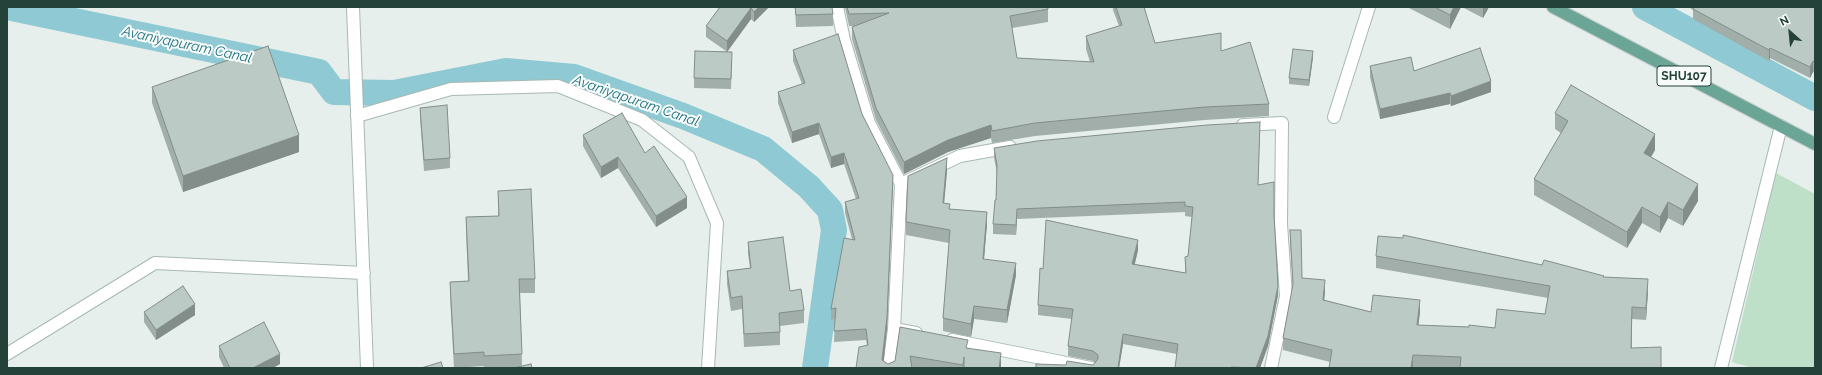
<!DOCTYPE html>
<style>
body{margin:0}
#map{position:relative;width:1822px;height:375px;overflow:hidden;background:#e6efeb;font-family:Raleway,sans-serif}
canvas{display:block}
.frame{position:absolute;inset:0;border:8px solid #24423a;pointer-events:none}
.north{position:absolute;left:1770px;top:12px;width:40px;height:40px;-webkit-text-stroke:3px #f7fbf9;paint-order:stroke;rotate:333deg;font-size:11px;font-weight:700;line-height:16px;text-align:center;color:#24423a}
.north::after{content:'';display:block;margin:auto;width:14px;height:18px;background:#24423a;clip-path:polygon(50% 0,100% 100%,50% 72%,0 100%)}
</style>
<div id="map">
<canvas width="1822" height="375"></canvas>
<div class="frame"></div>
<div class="north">N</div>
</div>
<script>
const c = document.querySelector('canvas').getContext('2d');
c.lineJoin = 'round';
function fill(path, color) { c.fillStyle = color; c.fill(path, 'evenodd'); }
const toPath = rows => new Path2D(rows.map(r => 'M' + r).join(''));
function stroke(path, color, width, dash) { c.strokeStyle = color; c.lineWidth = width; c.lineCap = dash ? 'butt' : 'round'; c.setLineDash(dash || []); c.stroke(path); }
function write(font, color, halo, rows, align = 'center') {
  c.font = font + ' Raleway,sans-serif'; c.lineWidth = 4; c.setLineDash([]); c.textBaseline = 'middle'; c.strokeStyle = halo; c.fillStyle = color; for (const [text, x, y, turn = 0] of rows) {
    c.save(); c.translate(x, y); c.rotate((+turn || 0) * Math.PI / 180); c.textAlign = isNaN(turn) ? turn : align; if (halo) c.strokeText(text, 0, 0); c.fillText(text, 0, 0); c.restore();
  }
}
fill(toPath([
 [1776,173,1815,194,1815,368,1753,368,1732,362]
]), '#bfe0c8');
stroke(toPath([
 [7,7,319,72,334,92,394,93,506,71,574,77,683,116,763,149,809,187,830,210,834,230,815,368],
 [1645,7,1815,98]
]), '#8ec9d4', 26);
const minor = toPath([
 [353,7,367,368],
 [837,7,844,40,869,123,901,184,960,156,1010,147],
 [357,116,451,89,558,86,642,120,689,157,717,223,708,368],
 [1334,117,1369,7],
 [1243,125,1282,123,1281,224,1286,296,1271,368],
 [894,329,916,333],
 [952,340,1091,368],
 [7,354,155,263,364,273],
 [889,368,894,329,901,184],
 [1721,368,1781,126]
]);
const primary = toPath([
 [1553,7,1815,144]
]);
stroke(minor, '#a8b8b2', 14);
stroke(primary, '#c2cac8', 14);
stroke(minor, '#fff', 12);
stroke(primary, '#6aa596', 12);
fill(toPath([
 [720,7,769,7,754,22,751,19,727,52,732,62,731,89,694,88,694,78,726,51,706,37,706,26],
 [795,7,833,14,833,26,796,27],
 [845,7,1048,7,1048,22,1012,28,1017,58,1090,62,1086,49,1086,36,1119,26,1113,10,1113,7,1144,7,1155,43,1221,51,1269,104,1269,116,1205,120,1035,136,992,143,991,138,948,152,904,174,876,120,852,39,852,27,855,26,849,26],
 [1407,7,1461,7,1450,29],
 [1462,7,1489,7,1483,18],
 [1689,7,1815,7,1815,73,1813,72,1810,78,1770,58,1769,61,1693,19,1693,10],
 [793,50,862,114,893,186,887,328,883,361,888,364,895,361,900,327,968,348,1001,364,1001,368,917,368,911,367,856,368,867,345,866,340,834,342,835,319,831,320,831,309,852,239,845,213,845,202,856,199,844,164,831,168,819,134,792,143,778,103,778,92,802,84,793,61],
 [1313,57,1309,86,1289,84,1289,78],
 [1370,66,1414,71,1491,92,1451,106,1450,104,1380,119,1370,77],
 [152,87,299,152,183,192,152,103],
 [420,108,450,158,450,168,424,171,420,118],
 [1555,113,1655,150,1651,157,1698,201,1683,226,1668,218,1660,233,1642,223,1627,248,1534,195,1534,179,1561,133,1555,129],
 [1260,132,1258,185,1274,216,1278,295,1268,346,1260,368,1175,368,1177,354,1123,344,1119,368,1066,365,1093,365,1095,363,1093,361,1068,356,1068,346,1072,319,1038,315,1038,305,1043,269,1138,250,1135,264,1185,273,1185,257,1188,256,1192,217,1185,216,1185,212,1017,219,1016,235,993,234,993,224,996,200,997,173,994,158,994,148],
 [583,135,645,153,687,208,656,227,618,168,601,178,583,146],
 [947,171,944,203,950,209,987,224,984,259,1016,275,1007,323,974,319,971,337,943,331,943,318,949,243,906,235,906,222],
 [498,191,535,279,535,293,520,293,522,366,532,368,484,368,484,366,454,368,450,296,450,282,468,281,466,231,466,217,498,216],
 [1290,230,1302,278,1325,292,1324,300,1371,312,1420,312,1418,325,1495,328,1545,314,1548,298,1376,268,1376,256,1542,265,1604,278,1648,291,1646,320,1632,319,1632,348,1661,368,1441,368,1413,367,1330,362,1283,350,1283,338,1293,287,1290,242],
 [748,242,790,291,804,310,804,323,780,326,780,345,744,347,742,309,731,311,727,284,727,271,750,268,748,254],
 [144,312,195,315,156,340,144,322],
 [219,346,280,364,273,368,224,368,219,357]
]), '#a1aea9');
fill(toPath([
 [759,7,769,7,754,22,754,12],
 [1454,7,1461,7,1450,29,1450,15],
 [1483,7,1489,7,1483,18],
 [751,8,751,19,727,52,727,41],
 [1770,48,1770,58,1769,61,1769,50],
 [1313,51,1313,57,1309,86,1309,80],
 [1813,61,1813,72,1810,78,1810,67],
 [1491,81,1491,92,1451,106,1451,96],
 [1450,93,1450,104,1380,119,1380,109],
 [819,123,819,134,792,143,792,132],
 [991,125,991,138,948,152,904,174,904,162,948,140],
 [1655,134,1655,150,1644,169,1644,153],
 [299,135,299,152,183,192,183,176],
 [844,153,844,164,831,168,831,157],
 [618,157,618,168,601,178,601,167],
 [947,158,947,171,943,215,943,203],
 [893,175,887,328,883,368,882,360],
 [1698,184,1698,201,1683,226,1683,210],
 [687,197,687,208,656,227,656,216],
 [1668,202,1668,218,1660,233,1660,217],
 [1642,207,1642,223,1627,248,1627,232],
 [1017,209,1017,219,1016,235,1016,225],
 [987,212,987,224,983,271,983,259],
 [1138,240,1138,250,1132,274,1132,264],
 [1016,263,1016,275,1007,323,1007,310],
 [1648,279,1648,291,1646,320,1646,308],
 [1325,280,1325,292,1323,311,1323,300],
 [1278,286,1278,295,1268,346,1260,368,1256,368],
 [1420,300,1420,312,1417,337,1417,325],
 [195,304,195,315,156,340,156,330],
 [974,306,974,319,971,337,971,324],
 [1123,334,1123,344,1119,368,1118,368],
 [1001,353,1001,368,999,368],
 [280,354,280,364,273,368,253,368],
 [1413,355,1413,368,1411,368]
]), '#838d89');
const building = toPath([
 [720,7,759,7,754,12,751,8,727,41,706,26,720,7],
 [795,7,832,7,833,14,796,15,795,7],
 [847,7,1048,7,1048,9,1010,16,1017,58,1094,62,1086,36,1122,25,1116,7,1144,7,1155,43,1221,33,1221,51,1250,42,1269,104,1205,107,1035,123,992,131,991,125,948,140,904,162,876,108,852,27,889,13,849,14,847,7],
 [1435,7,1454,7,1450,15,1435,7],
 [1694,7,1815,7,1815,62,1813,61,1810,67,1770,48,1769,50,1693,9,1694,7],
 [838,34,862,114,893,175,887,317,882,360,888,364,895,361,900,327,968,340,966,348,1001,353,999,368,964,368,964,357,963,365,910,356,912,368,856,368,859,347,868,345,866,329,834,331,836,308,831,309,844,238,855,240,845,202,859,198,844,153,831,157,819,123,792,132,778,92,805,83,793,50,838,34],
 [268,46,299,135,183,176,152,87,268,46],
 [1480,48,1491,81,1451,96,1450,93,1380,109,1370,66,1411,57,1414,71,1480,48],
 [1293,49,1313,51,1309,80,1289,78,1293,49],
 [695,51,732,52,731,79,694,78,695,51],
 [1571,85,1655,134,1644,153,1698,184,1683,210,1668,202,1660,217,1642,207,1627,232,1534,179,1568,121,1555,113,1571,85],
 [447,105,450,158,424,160,420,108,447,105],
 [622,113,645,153,654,146,687,197,656,216,618,157,601,167,583,135,622,113],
 [1260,122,1258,185,1274,182,1274,215,1278,286,1268,336,1256,368,1231,367,1231,368,1175,368,1178,344,1123,334,1118,368,1036,368,1036,364,1066,365,1067,361,1093,365,1098,359,1098,355,1093,351,1068,346,1073,309,1038,305,1040,268,1043,269,1046,220,1138,240,1132,264,1186,273,1185,257,1188,256,1193,207,1185,206,1185,202,1017,209,1016,225,993,224,995,200,996,200,997,165,994,148,1037,141,1207,125,1260,122],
 [947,158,943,203,950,204,949,209,987,212,983,259,1016,263,1007,310,974,306,971,324,943,318,950,230,906,222,908,176,947,158],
 [531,189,535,279,519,279,522,354,484,356,484,352,454,354,450,282,469,281,466,217,499,216,498,191,531,189],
 [1290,230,1301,230,1302,278,1325,280,1323,300,1371,312,1373,295,1420,300,1417,325,1469,327,1469,325,1495,328,1497,309,1545,314,1550,286,1376,256,1378,236,1403,238,1403,235,1542,265,1544,260,1604,276,1603,277,1648,279,1646,308,1632,307,1631,348,1661,347,1661,368,1460,368,1461,357,1413,355,1411,368,1329,368,1332,350,1283,338,1293,284,1290,230],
 [783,237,790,291,801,289,804,310,779,313,780,332,744,334,742,296,731,298,727,271,751,268,748,242,783,237],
 [183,286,195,304,156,330,144,312,183,286],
 [264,322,280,354,253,368,230,368,219,346,264,322],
 [441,362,443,368,421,368,441,362],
 [531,364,532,368,513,368,531,364]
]);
fill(building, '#bbcac4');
stroke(building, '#838d89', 1);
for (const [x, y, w] of [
 [1684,76,54]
]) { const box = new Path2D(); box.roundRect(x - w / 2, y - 10, w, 20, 3); c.fillStyle = '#f7fbf9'; c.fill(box); stroke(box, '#24423a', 1); }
write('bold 12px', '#24423a', null, [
 ["SHU107",1684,76]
]);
write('italic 14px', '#1c6f80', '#f7fbf9', [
 ["Avaniyapuram Canal",187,45,12],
 ["Avaniyapuram Canal",636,101,19]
]);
</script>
